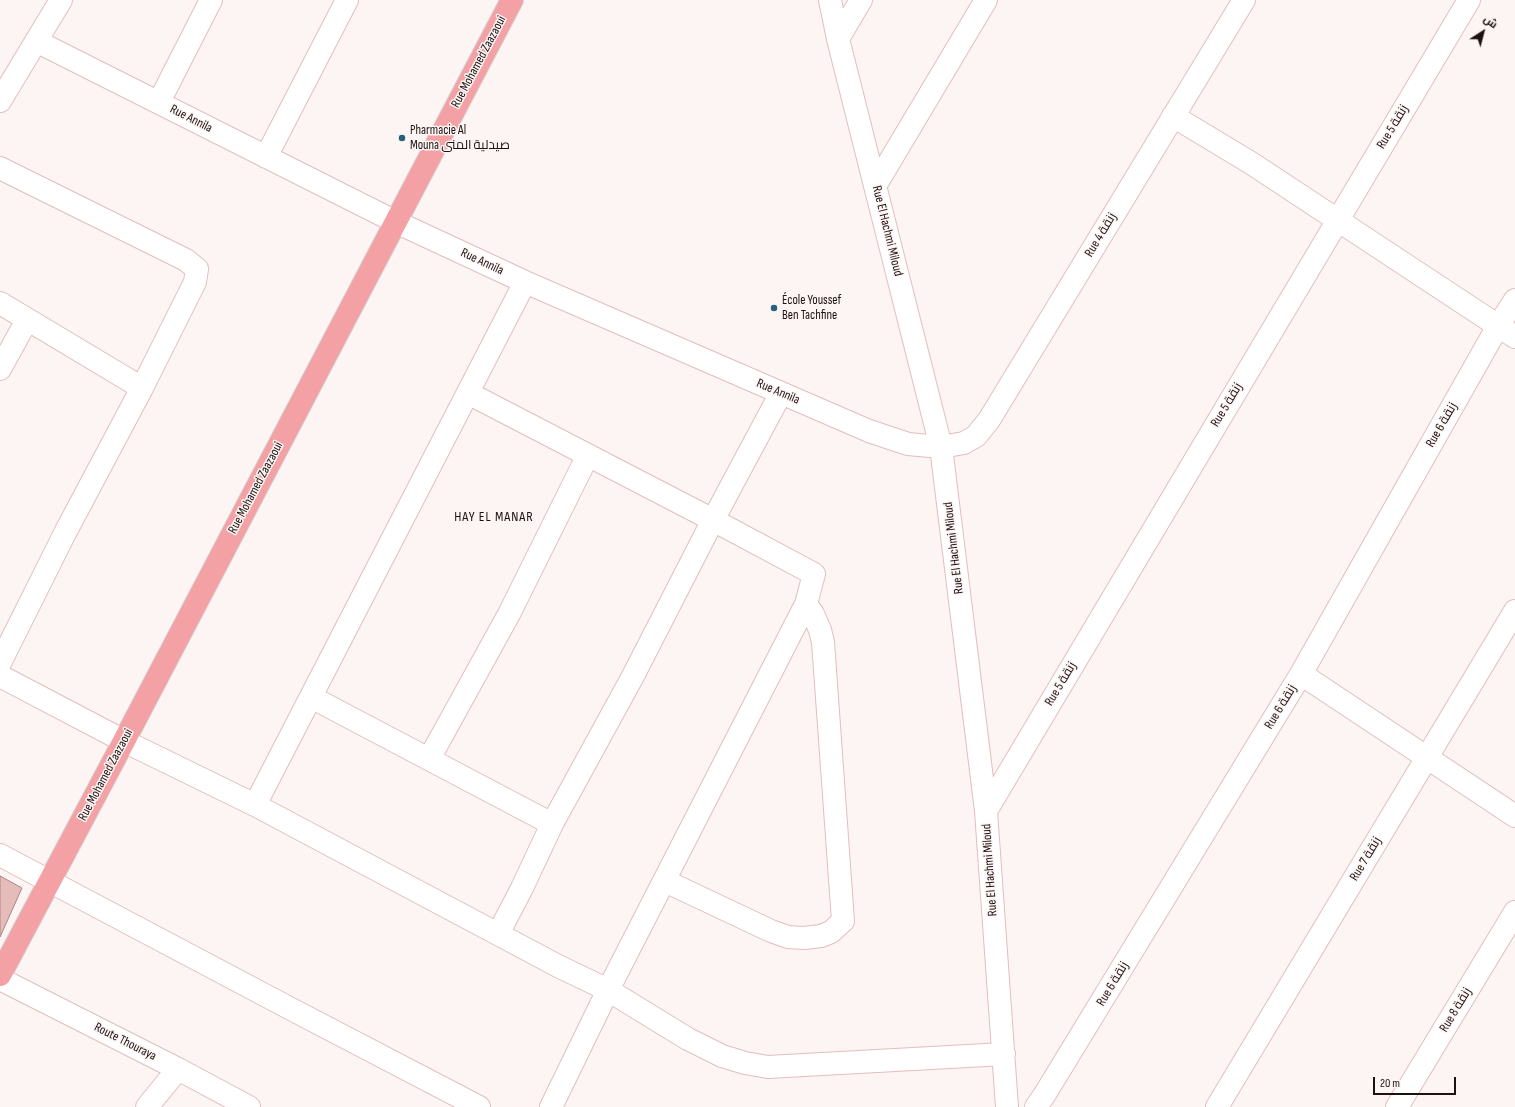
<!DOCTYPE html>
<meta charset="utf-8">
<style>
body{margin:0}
#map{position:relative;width:1515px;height:1107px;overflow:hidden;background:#fcf5f4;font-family:"Sofia Sans Condensed",Cairo,sans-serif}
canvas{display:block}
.north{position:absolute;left:1463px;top:12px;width:40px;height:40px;-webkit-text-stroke:3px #fcf5f4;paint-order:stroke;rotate:36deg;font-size:11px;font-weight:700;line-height:16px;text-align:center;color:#1d1111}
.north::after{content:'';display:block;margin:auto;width:14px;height:18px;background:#1d1111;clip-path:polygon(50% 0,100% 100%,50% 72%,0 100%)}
.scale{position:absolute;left:1373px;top:1077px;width:83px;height:18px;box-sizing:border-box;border:2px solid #1d1111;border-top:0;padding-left:5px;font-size:12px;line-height:14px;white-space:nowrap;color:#1d1111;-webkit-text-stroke:3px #fcf5f4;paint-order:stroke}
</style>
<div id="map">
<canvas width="1515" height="1107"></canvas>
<div class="north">ش</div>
<div class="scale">20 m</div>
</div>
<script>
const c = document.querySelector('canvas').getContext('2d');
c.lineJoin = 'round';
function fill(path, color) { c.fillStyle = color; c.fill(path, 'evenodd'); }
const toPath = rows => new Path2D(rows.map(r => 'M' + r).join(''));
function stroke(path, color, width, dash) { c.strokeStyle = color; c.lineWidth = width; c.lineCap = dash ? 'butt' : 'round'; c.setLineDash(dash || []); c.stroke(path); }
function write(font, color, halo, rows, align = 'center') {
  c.font = font + ' "Sofia Sans Condensed",Cairo,sans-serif'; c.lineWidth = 3; c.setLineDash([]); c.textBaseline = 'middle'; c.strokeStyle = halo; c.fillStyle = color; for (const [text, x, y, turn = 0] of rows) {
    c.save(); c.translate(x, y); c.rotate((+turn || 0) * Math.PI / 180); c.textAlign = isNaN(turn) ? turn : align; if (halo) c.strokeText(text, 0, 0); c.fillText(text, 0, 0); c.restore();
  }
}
const building = toPath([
 [0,876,22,888,0,937,0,876]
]);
fill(building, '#e6bcba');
stroke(building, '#a88685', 1);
const minor = toPath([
 [830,0,838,39,941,447,986,811,1007,1107],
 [838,39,861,0],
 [36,41,396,222,525,282,869,431,908,444,941,447,964,443,976,436,989,420,1244,0],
 [0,101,61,0],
 [159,102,211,0],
 [1173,116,1251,163,1515,337],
 [266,157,347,0],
 [0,168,186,260,197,269,195,282,142,388,66,531,0,663],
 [875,186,986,0],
 [0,303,142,388],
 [0,369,27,320],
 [468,393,713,520,814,574,806,604,608,990,551,1107],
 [1301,674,1515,816],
 [0,676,124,741,255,805,558,966,608,990,688,1039,722,1056,745,1063,768,1067,1004,1054],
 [311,697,552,824],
 [429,759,509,614,588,455],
 [255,805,525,282],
 [986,811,1469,0],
 [0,855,293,1010,479,1107],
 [665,881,771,931,788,937,804,938,821,936,831,932,843,921,823,642,820,630,813,614,806,604],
 [498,934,522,888,552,824,633,676,713,520,781,393],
 [0,979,178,1069,249,1107],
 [147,1107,178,1069],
 [1036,1107,1045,1094,1301,674,1498,326,1515,300],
 [1217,1107,1515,611],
 [1397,1107,1515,912]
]);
const major = toPath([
 [0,975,124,741,512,0]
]);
stroke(minor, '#e2bebd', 24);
stroke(major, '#d6d4d4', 24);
stroke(minor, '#fff', 22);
stroke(major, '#f3a1a4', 22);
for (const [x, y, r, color] of [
 [402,138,4,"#27607a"],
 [774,308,4,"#27607a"]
]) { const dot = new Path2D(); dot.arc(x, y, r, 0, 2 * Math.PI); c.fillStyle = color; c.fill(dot); stroke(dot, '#fcf5f4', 1.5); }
write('13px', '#1d1111', '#fcf5f4', [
 ["Rue Mohamed Zaazaoui",479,62,-62],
 ["Rue Annila",191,119,27],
 ["Rue 5 زنقة",1393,127,-59],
 ["Rue El Hachmi Miloud",887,231,76],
 ["Rue 4 زنقة",1101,235,-59],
 ["Rue Annila",482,262,25],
 ["Rue Annila",778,392,23],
 ["Rue 5 زنقة",1227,405,-59],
 ["Rue 6 زنقة",1442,425,-60],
 ["Rue Mohamed Zaazaoui",256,488,-62],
 ["Rue El Hachmi Miloud",954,548,-97],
 ["Rue 5 زنقة",1061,684,-59],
 ["Rue 6 زنقة",1281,707,-59],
 ["Rue Mohamed Zaazaoui",106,775,-62],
 ["Rue 7 زنقة",1366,859,-59],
 ["Rue El Hachmi Miloud",990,870,-94],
 ["Rue 6 زنقة",1113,984,-59],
 ["Rue 8 زنقة",1456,1010,-59],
 ["Route Thouraya",125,1042,27]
]);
write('13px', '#1d1111', '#fcf5f4', [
 ["Pharmacie Al",410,131],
 ["Mouna صيدلية المنى",410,146],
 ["École Youssef",782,301],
 ["Ben Tachfine",782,316]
], 'left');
c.letterSpacing = '1px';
write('14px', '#1d1111', '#fcf5f4', [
 ["HAY EL MANAR",494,517]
]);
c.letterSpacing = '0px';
</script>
